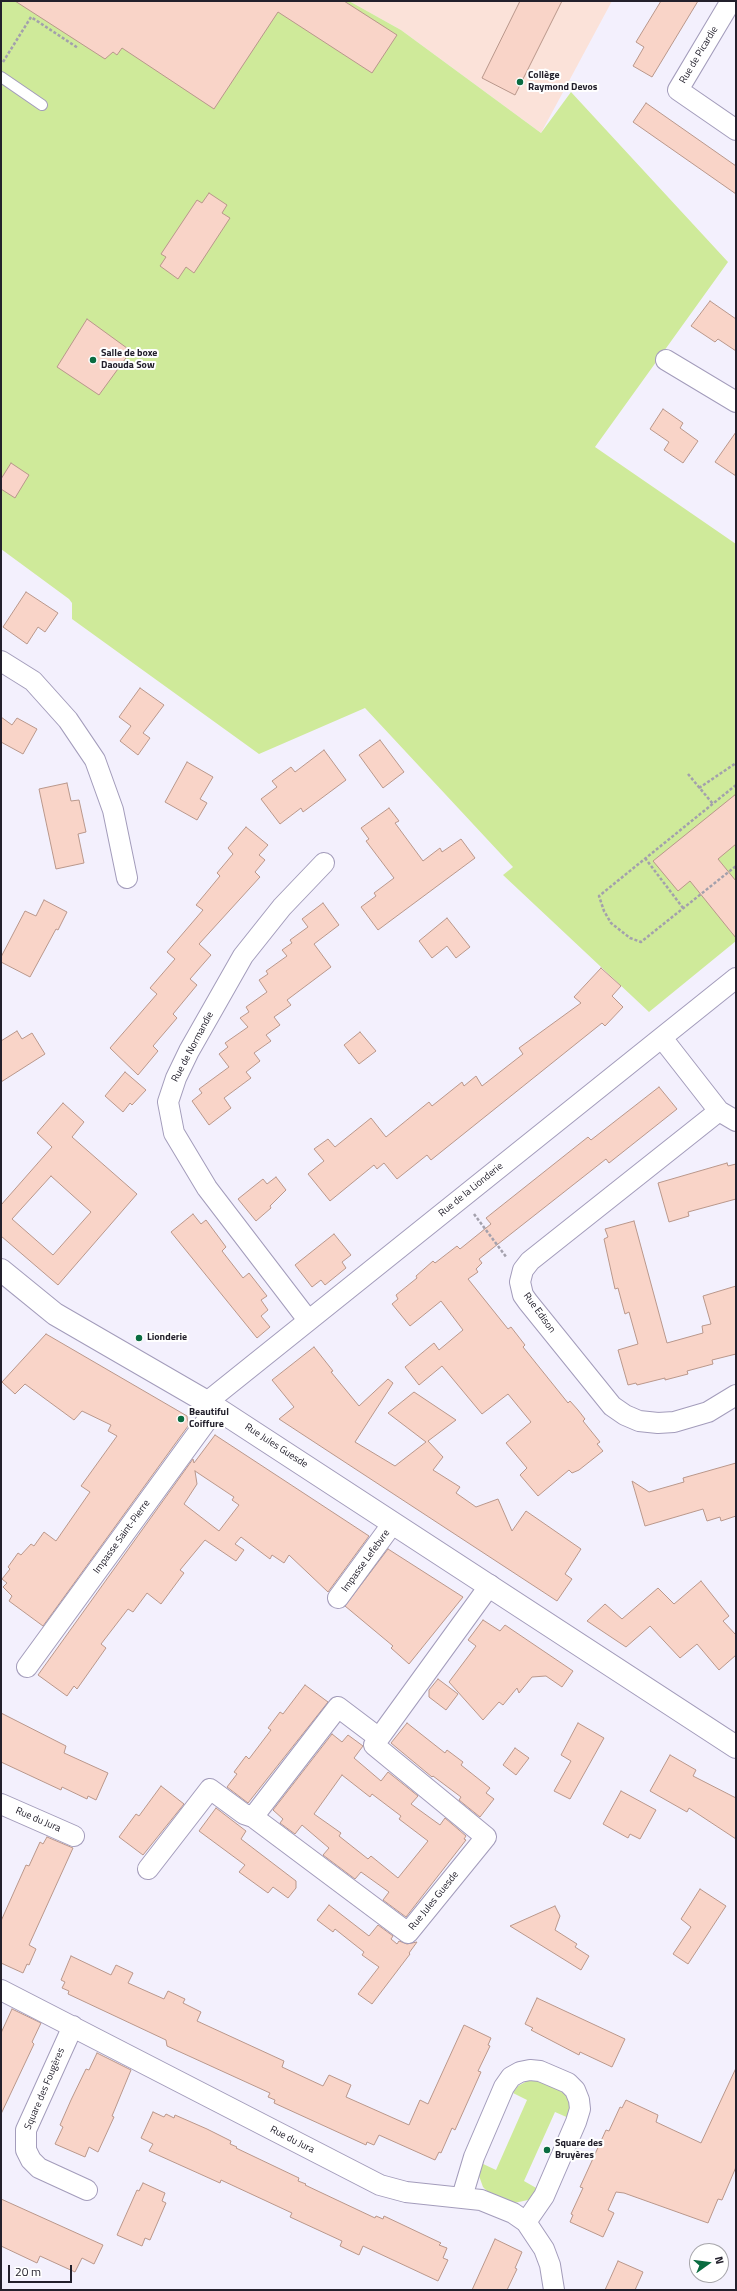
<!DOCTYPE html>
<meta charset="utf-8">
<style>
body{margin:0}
#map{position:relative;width:737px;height:2291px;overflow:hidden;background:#f3f0fd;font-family:"Titillium Web",sans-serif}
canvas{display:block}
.frame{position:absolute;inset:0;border:2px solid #23202c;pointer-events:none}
.north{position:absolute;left:689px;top:2243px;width:40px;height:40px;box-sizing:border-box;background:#fff;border:1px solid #a7a6ab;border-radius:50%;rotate:76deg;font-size:11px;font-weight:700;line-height:16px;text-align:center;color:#23202c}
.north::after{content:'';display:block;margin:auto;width:14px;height:18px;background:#0a6c41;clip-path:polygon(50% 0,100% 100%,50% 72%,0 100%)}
.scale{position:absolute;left:8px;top:2265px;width:64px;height:18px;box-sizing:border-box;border:2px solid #23202c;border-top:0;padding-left:5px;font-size:12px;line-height:14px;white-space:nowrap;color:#23202c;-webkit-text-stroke:3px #fff;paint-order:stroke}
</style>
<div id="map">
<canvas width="737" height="2291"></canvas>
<div class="frame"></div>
<div class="north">N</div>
<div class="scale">20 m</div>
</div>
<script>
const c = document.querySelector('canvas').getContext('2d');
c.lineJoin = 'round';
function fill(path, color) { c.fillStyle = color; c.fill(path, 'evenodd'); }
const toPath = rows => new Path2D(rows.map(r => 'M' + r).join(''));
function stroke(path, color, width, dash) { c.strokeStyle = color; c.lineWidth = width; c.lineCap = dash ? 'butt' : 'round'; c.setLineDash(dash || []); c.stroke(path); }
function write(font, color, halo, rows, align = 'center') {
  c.font = font + ' "Titillium Web",sans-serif'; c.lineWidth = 4; c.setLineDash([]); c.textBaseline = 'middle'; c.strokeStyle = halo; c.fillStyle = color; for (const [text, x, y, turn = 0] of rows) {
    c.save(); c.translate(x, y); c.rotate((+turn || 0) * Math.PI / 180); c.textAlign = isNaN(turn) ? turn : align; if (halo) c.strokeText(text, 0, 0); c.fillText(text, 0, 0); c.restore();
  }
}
fill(toPath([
 [349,1,612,1,541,133,401,30]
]), '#fbe2d9');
fill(toPath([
 [1,1,349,1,401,30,541,133,571,92,728,262,595,447,736,544,736,941,649,1012,503,875,513,867,365,708,259,754,72,619,72,603,69,599,1,549],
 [531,2079,540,2079,561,2089,568,2095,571,2102,571,2119,555,2112,524,2181,538,2189,534,2196,528,2200,514,2203,489,2193,483,2187,478,2173,481,2163,496,2170,527,2100,513,2093,518,2086]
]), '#cfea9a');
const building = toPath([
 [15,1,344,1,397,35,372,73,278,12,214,109,122,48,117,55,113,52,105,59,15,1],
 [520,1,562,1,515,95,482,78,520,1],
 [661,1,698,1,652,77,633,66,644,47,636,42,661,1],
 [646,103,736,166,736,194,633,122,646,103],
 [209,193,227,205,222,213,230,218,194,273,186,267,178,279,160,266,166,257,161,254,197,200,202,203,209,193],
 [710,301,736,319,736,351,718,339,715,342,691,326,710,301],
 [87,319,131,351,99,395,57,367,87,319],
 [663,409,683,423,680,428,698,441,683,463,664,450,669,442,650,429,663,409],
 [736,432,736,476,715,462,736,432],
 [11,463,29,475,15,498,1,489,1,479,11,463],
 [26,592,58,613,45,632,38,627,27,644,3,627,26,592],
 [140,688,164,705,143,733,150,738,138,755,120,741,131,726,119,717,140,688],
 [1,717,12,725,17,718,37,729,23,754,1,742,1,717],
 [380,740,404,772,383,788,359,755,380,740],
 [324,750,346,780,303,812,301,808,280,824,261,799,277,787,272,781,291,767,295,772,324,750],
 [187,762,213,777,200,799,207,803,197,820,165,802,187,762],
 [67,783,71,801,79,800,86,832,78,834,84,863,56,869,39,789,67,783],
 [736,794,736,844,718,859,736,881,736,938,690,881,678,891,653,861,736,794],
 [389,808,399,821,395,823,423,861,440,848,442,852,461,839,475,858,378,930,361,907,376,896,374,893,394,878,366,841,369,839,361,828,389,808],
 [246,827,268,845,259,855,265,860,255,872,260,877,199,944,211,955,190,979,197,985,173,1014,177,1018,153,1046,158,1051,138,1075,110,1048,157,994,150,988,175,959,167,952,203,910,196,905,220,876,217,873,233,854,228,848,246,827],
 [44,900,67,912,58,930,56,929,30,977,1,962,1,957,25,911,36,916,44,900],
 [323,903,339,925,314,944,331,967,287,1000,291,1005,274,1017,280,1025,266,1035,271,1041,254,1053,260,1061,246,1072,251,1078,224,1098,231,1108,209,1125,192,1101,202,1093,199,1089,229,1067,219,1054,228,1047,225,1043,248,1027,240,1018,249,1012,246,1007,267,992,259,980,268,974,266,971,287,956,282,950,292,943,290,940,308,927,302,919,323,903],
 [447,918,470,947,456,958,447,946,432,958,419,941,447,918],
 [601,968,621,986,612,996,623,1007,605,1026,602,1023,431,1160,427,1155,397,1179,384,1163,377,1169,374,1165,330,1201,308,1174,324,1161,314,1149,328,1139,335,1147,371,1118,386,1137,429,1102,432,1106,462,1082,464,1086,476,1076,482,1086,523,1054,519,1048,581,1003,574,997,601,968],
 [17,1031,22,1039,32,1033,45,1054,1,1082,1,1041,17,1031],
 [360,1032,376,1051,359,1064,344,1045,360,1032],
 [125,1072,146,1090,132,1105,130,1103,123,1112,105,1096,125,1072],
 [659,1087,677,1109,609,1163,606,1159,479,1259,482,1263,476,1269,478,1272,468,1279,508,1329,511,1327,525,1345,523,1347,568,1403,570,1401,578,1410,585,1419,583,1421,600,1442,597,1444,603,1451,579,1470,572,1473,569,1470,538,1496,520,1475,527,1468,506,1443,531,1422,508,1394,482,1414,442,1366,419,1385,405,1367,434,1343,439,1350,463,1330,441,1301,410,1326,392,1304,398,1299,396,1295,417,1278,416,1276,433,1261,435,1263,457,1246,460,1249,491,1224,486,1218,588,1137,591,1140,659,1087],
 [63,1103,84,1122,72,1137,137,1194,58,1285,1,1236,1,1205,52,1147,37,1133,63,1103],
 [51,1176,91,1212,53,1255,12,1219,51,1176],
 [727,1163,728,1166,736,1164,736,1199,688,1212,689,1216,669,1222,658,1183,727,1163],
 [276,1177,286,1190,270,1206,271,1208,256,1221,238,1199,263,1179,267,1184,276,1177],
 [193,1214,201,1224,206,1220,226,1247,222,1251,243,1278,249,1273,267,1296,261,1300,268,1310,261,1316,270,1327,257,1338,171,1232,193,1214],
 [634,1221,667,1343,703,1333,702,1326,711,1324,703,1296,736,1286,736,1354,712,1360,713,1364,687,1371,688,1374,665,1380,665,1378,637,1385,636,1383,628,1385,618,1350,638,1344,629,1312,625,1314,618,1288,615,1289,604,1239,608,1237,605,1229,634,1221],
 [334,1234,351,1255,342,1262,346,1268,325,1285,321,1280,312,1287,295,1265,334,1234],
 [46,1334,187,1416,188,1426,43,1626,9,1601,12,1596,3,1587,7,1583,2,1579,10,1569,8,1567,18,1553,21,1555,31,1544,34,1546,44,1532,56,1541,90,1492,81,1486,117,1436,108,1431,111,1425,82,1411,74,1420,25,1384,15,1394,2,1382,46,1334],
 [314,1347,333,1371,331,1372,359,1406,388,1379,393,1383,355,1442,395,1466,426,1442,388,1413,414,1392,456,1420,428,1441,443,1457,433,1470,460,1487,456,1493,476,1507,498,1499,512,1531,526,1511,581,1549,565,1574,572,1579,557,1601,279,1419,294,1407,272,1380,314,1347],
 [215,1435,369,1536,328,1592,289,1555,284,1563,272,1555,270,1559,241,1537,235,1544,244,1550,236,1561,205,1540,180,1570,184,1573,161,1604,147,1593,133,1612,128,1609,101,1644,106,1648,77,1689,74,1686,67,1696,38,1675,193,1459,194,1463,215,1435],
 [195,1471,234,1497,232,1500,239,1505,219,1531,184,1504,197,1484,195,1471],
 [736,1463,736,1516,721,1521,720,1517,707,1521,703,1509,645,1526,632,1481,649,1492,684,1482,683,1478,736,1463],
 [388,1549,463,1597,409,1664,391,1648,393,1646,345,1606,388,1549],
 [701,1581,729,1616,723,1621,736,1635,736,1655,719,1670,697,1644,680,1658,650,1626,626,1647,587,1621,605,1604,622,1619,658,1588,674,1604,701,1581],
 [483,1620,500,1631,505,1625,573,1671,562,1687,546,1676,532,1677,519,1693,517,1688,503,1705,499,1702,483,1720,449,1682,476,1646,468,1640,483,1620],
 [438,1679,458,1694,446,1710,429,1697,429,1690,438,1679],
 [305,1685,328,1702,248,1803,227,1787,237,1774,234,1772,246,1756,249,1759,271,1730,268,1728,280,1712,283,1714,305,1685],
 [1,1713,66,1746,64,1753,108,1773,96,1800,88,1796,87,1799,62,1787,61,1790,1,1762,1,1713],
 [407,1723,445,1753,447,1750,463,1762,461,1765,490,1788,486,1793,494,1799,480,1817,459,1800,461,1797,433,1776,432,1777,391,1743,407,1723],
 [578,1723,604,1738,570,1799,554,1791,571,1761,561,1755,578,1723],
 [332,1734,342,1742,348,1735,363,1746,354,1758,381,1781,388,1772,418,1796,411,1804,440,1825,445,1818,466,1836,464,1839,466,1840,406,1917,383,1900,389,1892,361,1872,355,1879,323,1855,329,1848,302,1825,295,1834,280,1823,283,1819,273,1810,332,1734],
 [342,1775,370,1797,372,1794,401,1816,399,1819,428,1841,398,1878,371,1856,368,1859,339,1836,341,1833,314,1814,342,1775],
 [515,1748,529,1758,516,1775,503,1765,515,1748],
 [670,1755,696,1770,693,1776,736,1798,736,1839,689,1808,687,1812,650,1791,670,1755],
 [161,1786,184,1804,143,1855,119,1837,136,1814,139,1816,161,1786],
 [621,1791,656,1810,640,1839,630,1834,628,1838,603,1824,621,1791],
 [216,1808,246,1831,241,1839,296,1881,296,1888,288,1898,273,1887,268,1893,239,1872,245,1865,199,1831,216,1808],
 [47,1837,73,1848,29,1945,36,1949,29,1965,27,1964,23,1973,1,1963,1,1921,26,1865,29,1866,40,1842,43,1844,47,1837],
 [700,1889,726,1906,688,1964,673,1954,691,1927,681,1919,700,1889],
 [329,1905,369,1936,378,1925,393,1936,391,1939,397,1944,399,1941,407,1944,417,1942,409,1953,410,1954,372,2004,358,1994,379,1967,362,1955,364,1952,335,1929,333,1932,317,1920,329,1905],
 [555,1906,560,1916,555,1930,577,1944,575,1947,589,1956,581,1970,510,1926,555,1906],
 [71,1956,111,1975,116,1965,133,1973,128,1983,164,1999,168,1991,185,1999,183,2003,201,2012,197,2021,284,2061,282,2067,323,2086,329,2075,351,2085,346,2097,409,2125,420,2100,428,2104,464,2025,491,2038,488,2045,490,2046,478,2071,481,2072,455,2130,452,2128,441,2153,439,2152,435,2160,379,2135,374,2145,367,2142,366,2145,274,2103,275,2100,268,2097,270,2093,167,2046,166,2040,68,1994,69,1991,62,1988,65,1982,61,1980,71,1956],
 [537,1998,625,2039,612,2067,580,2052,579,2055,531,2030,533,2028,525,2024,537,1998],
 [12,2009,41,2023,32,2042,34,2044,1,2114,1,2033,12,2009],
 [97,2053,131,2070,112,2116,114,2117,98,2152,89,2147,85,2157,55,2144,63,2127,60,2125,71,2100,86,2069,89,2070,97,2053],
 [736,2068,736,2167,722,2200,718,2199,708,2223,624,2193,616,2192,608,2210,614,2213,603,2237,570,2222,573,2215,571,2214,583,2188,580,2187,606,2130,609,2131,620,2107,622,2108,626,2100,658,2115,656,2122,701,2143,736,2068],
 [153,2112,164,2117,166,2114,174,2118,175,2115,207,2129,231,2141,230,2144,237,2147,236,2148,299,2178,298,2181,306,2184,305,2185,375,2218,376,2216,383,2219,384,2216,441,2243,439,2245,447,2248,443,2258,448,2260,438,2281,363,2246,359,2255,340,2246,342,2241,290,2217,292,2213,221,2180,220,2183,149,2151,153,2144,141,2138,153,2112],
 [143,2183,165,2193,162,2201,166,2203,150,2240,145,2238,142,2246,117,2235,137,2190,139,2191,143,2183],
 [1,2199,103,2245,94,2264,82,2258,75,2272,40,2256,37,2263,1,2246,1,2199],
 [495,2239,522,2252,515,2268,517,2269,507,2290,472,2290,495,2239],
 [618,2261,643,2272,635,2290,605,2290,618,2261]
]);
fill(building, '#f9d4c8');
stroke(building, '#b9978b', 1);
const service = toPath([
 [1,77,42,105]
]);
const minor = toPath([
 [731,1,678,90,736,130],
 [666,360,736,402],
 [1,661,33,681,68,720,95,760,113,810,127,878],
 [662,1038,719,1111,736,1121],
 [719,1111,530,1261,523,1270,520,1282,523,1295,528,1302,612,1406,625,1415,639,1421,658,1423,674,1422,708,1412,736,1395],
 [308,1320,207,1188,174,1133,168,1102,176,1078,189,1051,243,956,282,907,324,863],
 [207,1402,736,978],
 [338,1598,393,1523],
 [27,1667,216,1408],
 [379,1738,490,1585],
 [1,1804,74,1836],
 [148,1869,210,1789,244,1814,253,1817,408,1933,486,1837,374,1745,379,1738,338,1707,253,1817],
 [1,1990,380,2185,406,2192,481,2200,513,2213,526,2222,544,2249,550,2265,554,2290],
 [73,2026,26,2130,26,2150,31,2160,39,2168,87,2190],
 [462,2197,474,2157,504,2087,511,2077,520,2072,530,2070,540,2071,568,2083,575,2090,579,2100,580,2109,576,2122,544,2196,526,2222]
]);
const secondary = toPath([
 [1,1270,55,1314,207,1402,736,1747]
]);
stroke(service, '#a39cbb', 12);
stroke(minor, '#a39cbb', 22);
stroke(secondary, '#a39cbb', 24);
stroke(toPath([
 [3,62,31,17,78,48],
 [688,774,713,804],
 [736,785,599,896,604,911,611,923,630,938,641,942,736,866],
 [699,788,736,763],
 [645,858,683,908],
 [474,1214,507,1258]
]), '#a3a0ac', 2.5, [3, 2]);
stroke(service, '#fff', 10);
stroke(minor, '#fff', 20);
stroke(secondary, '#fff', 22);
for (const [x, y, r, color] of [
 [520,82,4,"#0a6c41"],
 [93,360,4,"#0a6c41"],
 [139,1338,4,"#0a6c41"],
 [181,1419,4,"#0a6c41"],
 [547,2150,4,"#0a6c41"]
]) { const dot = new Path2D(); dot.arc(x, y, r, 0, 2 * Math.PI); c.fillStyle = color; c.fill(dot); stroke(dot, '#fff', 1.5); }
write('10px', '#23202c', '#fff', [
 ["Rue de Picardie",699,55,-59],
 ["Rue de Normandie",193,1047,-62],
 ["Rue de la Lionderie",471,1190,-39],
 ["Rue Edison",539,1313,54],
 ["Rue Jules Guesde",276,1446,33],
 ["Impasse Saint-Pierre",122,1537,-54],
 ["Impasse Lefebvre",366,1561,-54],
 ["Rue du Jura",38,1820,23],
 ["Rue Jules Guesde",434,1901,-51],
 ["Square des Fougères",45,2089,-67],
 ["Rue du Jura",292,2140,27]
]);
write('bold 10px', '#23202c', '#fff', [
 ["Collège",528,76],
 ["Raymond Devos",528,88],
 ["Salle de boxe",101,354],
 ["Daouda Sow",101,366],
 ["Lionderie",147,1338],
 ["Beautiful",189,1413],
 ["Coiffure",189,1425],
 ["Square des",555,2144],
 ["Bruyères",555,2156]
], 'left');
</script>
